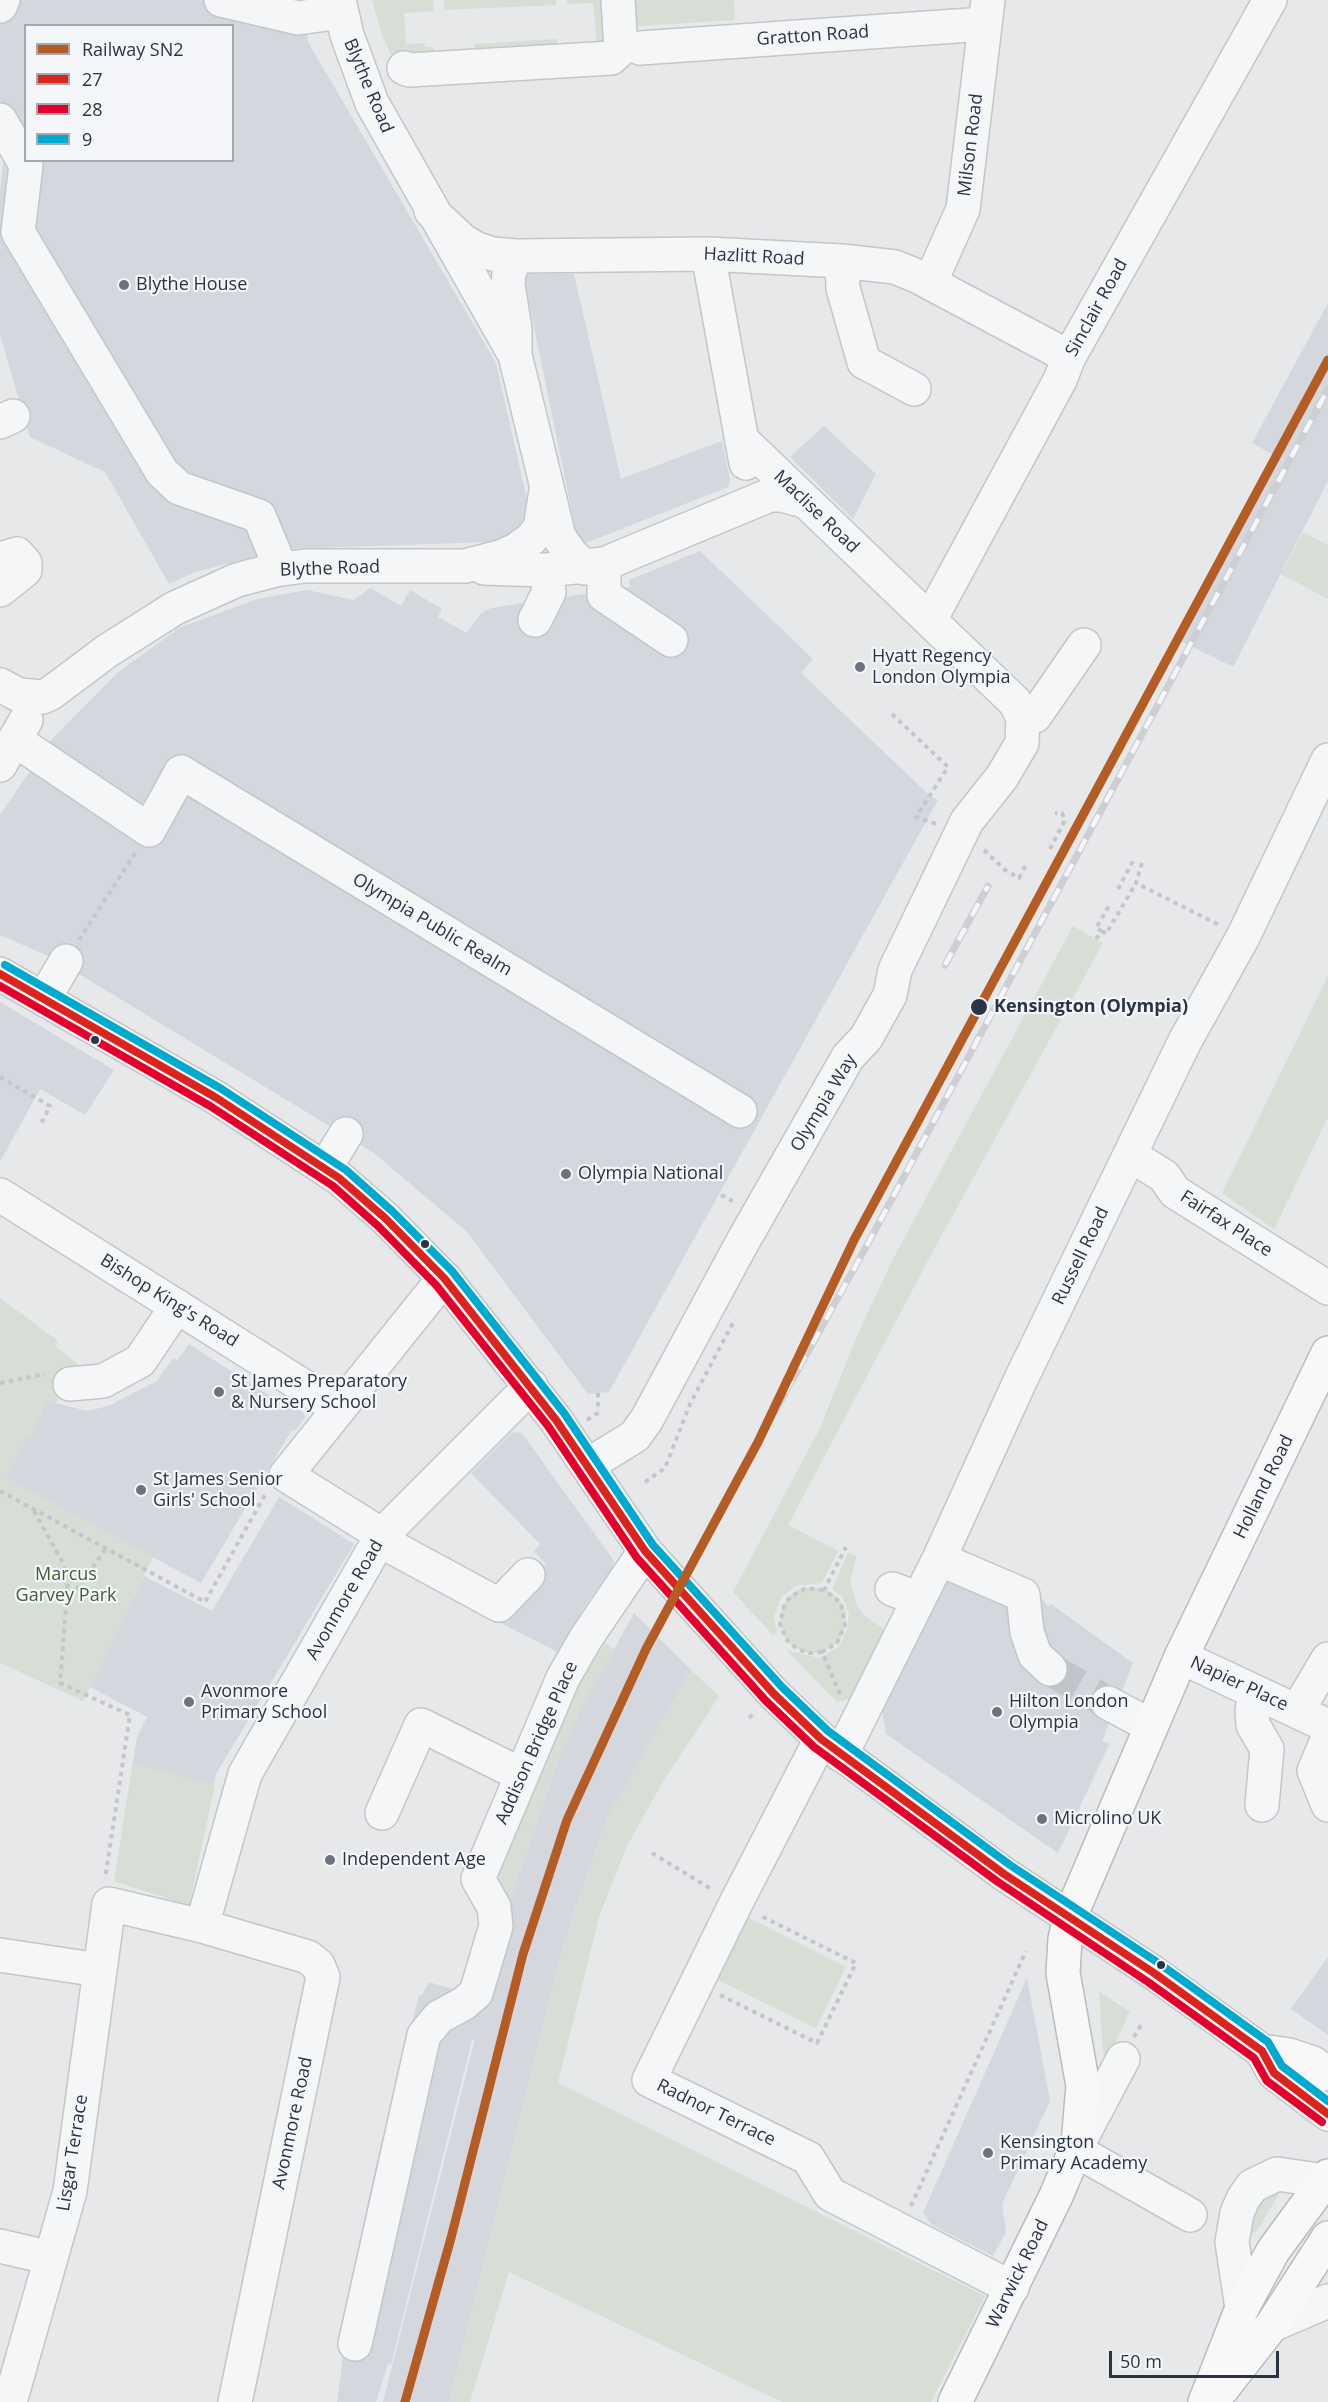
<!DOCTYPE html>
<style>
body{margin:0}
#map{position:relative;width:1328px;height:2402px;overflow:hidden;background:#e6e8ea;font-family:"Open Sans",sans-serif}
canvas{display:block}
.legend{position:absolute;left:24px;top:24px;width:210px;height:138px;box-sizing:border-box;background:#f4f6f9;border:2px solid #a4a8b1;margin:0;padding:8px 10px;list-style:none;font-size:18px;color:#2b3445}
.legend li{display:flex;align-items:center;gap:12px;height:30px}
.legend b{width:30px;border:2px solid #a4a8b1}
.scale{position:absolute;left:1109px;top:2351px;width:170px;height:27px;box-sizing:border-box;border:3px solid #2b3445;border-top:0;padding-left:8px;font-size:18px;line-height:21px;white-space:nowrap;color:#2b3445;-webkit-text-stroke:4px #f4f6f9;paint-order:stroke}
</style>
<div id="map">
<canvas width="1328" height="2402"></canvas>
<ul class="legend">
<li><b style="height:8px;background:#b55b24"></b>Railway SN2</li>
<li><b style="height:8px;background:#dc241f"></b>27</li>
<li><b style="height:8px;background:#e4002b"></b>28</li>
<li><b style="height:8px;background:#00a9ce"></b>9</li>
</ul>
<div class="scale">50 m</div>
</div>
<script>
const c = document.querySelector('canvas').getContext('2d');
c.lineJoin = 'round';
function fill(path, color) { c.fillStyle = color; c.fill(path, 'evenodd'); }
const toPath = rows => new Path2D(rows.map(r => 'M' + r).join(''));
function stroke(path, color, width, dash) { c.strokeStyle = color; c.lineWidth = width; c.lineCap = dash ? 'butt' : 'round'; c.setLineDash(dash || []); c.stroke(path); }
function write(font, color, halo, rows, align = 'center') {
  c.font = font + ' "Open Sans",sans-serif'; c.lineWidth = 4.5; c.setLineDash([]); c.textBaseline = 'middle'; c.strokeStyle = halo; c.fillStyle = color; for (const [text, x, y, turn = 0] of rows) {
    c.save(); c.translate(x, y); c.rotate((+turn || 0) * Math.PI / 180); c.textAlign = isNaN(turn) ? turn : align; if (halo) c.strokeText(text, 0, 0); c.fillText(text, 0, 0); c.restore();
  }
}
fill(toPath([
 [0,0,302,0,308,42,496,363,528,504,527,513,517,528,509,535,488,542,285,549,195,572,169,584,105,472,30,437,0,335,0,194,4,150,0,147],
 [26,26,232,26,232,160,26,160],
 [528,274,574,274,621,479,722,441,730,480,728,487,586,543,581,541,577,537,524,278],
 [1328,303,1328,481,1233,667,1175,638,1274,455,1252,443],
 [824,426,876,474,853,519,790,457],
 [700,551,813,659,801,673,929,795,938,800,609,1392,588,1394,467,1232,374,1153,51,957,0,935,0,815,51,740,117,673,179,628,257,599,307,590,354,600,370,588,401,606,410,590,442,609,438,617,467,633,481,613,491,608,630,587,629,580],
 [0,1002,114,1070,85,1115,40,1089,0,1162],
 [189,1344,285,1406,292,1403,303,1412,305,1417,296,1430,291,1431,201,1583,5,1478,27,1436,31,1437,46,1401,88,1411,108,1406,157,1381,173,1358,177,1361],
 [512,1432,522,1433,614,1561,613,1568,589,1600,557,1652,492,1618,546,1564,534,1551,540,1544,471,1473],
 [279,1497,354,1544,216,1774,189,1905,114,1881,137,1737,147,1717,90,1687,144,1576,212,1611],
 [962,1549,1031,1583,1048,1607,1051,1604,1133,1663,1102,1741,1110,1743,1058,1853,886,1734,882,1709],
 [634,1613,691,1670,607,1819,572,1917,549,1999,449,2402,383,2402,475,2039,472,2040,391,2365,388,2364,376,2402,337,2402,358,2249,375,2169,419,1995,422,1995,429,1982,452,1989,463,1986,505,1914,560,1755,582,1707],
 [1328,1957,1328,2035,1291,2009],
 [1027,1978,1050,2101,1002,2204,1006,2232,993,2256,932,2225,923,2213]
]), '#d4d7dd');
fill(toPath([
 [372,0,433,0,434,11,404,13,406,44,423,43,426,47,434,47,434,57,394,60,382,35],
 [444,0,556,0,556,5,444,10],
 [567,0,608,0,611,39,597,47,593,3,567,4],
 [630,0,734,0,735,20,639,26,633,23],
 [557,39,557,49,475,53,474,44],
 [1303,532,1328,545,1328,599,1281,574],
 [1073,926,1103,943,932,1253,788,1525,838,1551,822,1583,795,1586,781,1598,774,1617,777,1631,774,1636,733,1592,820,1428,860,1329,894,1257],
 [1328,976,1328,1117,1274,1229,1222,1193],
 [0,1298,58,1341,55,1346,84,1369,55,1404,46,1401,31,1438,27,1437,5,1478,153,1557,83,1701,0,1663],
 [848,1553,857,1556,850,1580,857,1606,864,1615,884,1629,852,1698,837,1702,786,1650,819,1658,837,1648,842,1642,847,1629,849,1614,843,1598,832,1589],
 '780 1620a33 33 0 1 1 66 0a33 33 0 1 1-66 0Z',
 [605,1643,615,1650,582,1707,560,1755,505,1914,495,1888,514,1834,559,1717],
 [691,1670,719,1696,661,1785,626,1848,599,1917,558,2083,985,2296,931,2402,782,2402,509,2272,470,2402,449,2402,549,1999,572,1917,607,1819],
 [133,1763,215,1785,189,1905,114,1881],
 [747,1917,846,1967,816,2028,716,1979],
 [1099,1991,1130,2012,1109,2056,1103,2054],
 [1265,2181,1281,2190,1257,2231,1247,2237,1242,2227]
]), '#d6ded6');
stroke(toPath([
 [1050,1669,1108,1703]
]), '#c1c4c9', 33, [33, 16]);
const minor = toPath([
 [221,0,298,18,341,12],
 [339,0,347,35,372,103,515,355],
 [0,6,3,0],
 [640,48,985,24],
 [404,68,410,70,611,58,621,49,618,0],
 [0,120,26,165,18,232,162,472,179,488,259,516,281,569],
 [431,211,463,241,477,249,493,254,516,256,708,254,842,261,895,267,917,276,1069,357],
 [708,254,746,463],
 [516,256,509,273,508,285,515,329,515,355,559,537,571,554,585,568],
 [842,261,843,288,864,362,914,389],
 [930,283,963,209,988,0],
 [0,422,13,416],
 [744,442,1015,702,1023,718],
 [0,559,17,554,25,563,25,570,0,590],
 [604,564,604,595,671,640],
 [484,568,546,570,604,564,770,495,782,495,804,501],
 [535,620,549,592,546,570],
 [930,620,1060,380,1069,357,1270,0],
 [0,685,19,695,43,697,51,693,107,651,175,608,237,580,275,570,305,566,465,566,500,557,516,550,531,539,540,528,546,491],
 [1023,718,1035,716,1084,645],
 [15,740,149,830,181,772,740,1111],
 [0,765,26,720],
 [44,999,66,961],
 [1130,1155,1164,1176,1175,1192,1328,1288],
 [325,1168,346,1134],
 [0,1195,338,1408],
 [70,1384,103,1381,140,1361,177,1306],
 [588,1465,635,1436,647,1419,742,1243,848,1057,866,1038,890,995,895,970,967,821,1002,777,1022,743,1023,718],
 [382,1535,286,1475,444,1278],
 [379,1540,499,1605,528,1575],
 [939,1559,1023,1595,1027,1632,1035,1655,1050,1669],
 [892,1589,919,1599],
 [1181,1657,1328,1726],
 [1256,1692,1252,1710,1253,1725,1267,1749,1262,1805],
 [1108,1703,1151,1726],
 [1297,1711,1328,1659],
 [1328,1738,1314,1771,1328,1805],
 [821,1739,736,1903,649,2080,808,2158,830,2194,1012,2288],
 [841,1755,939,1559,1021,1379,1185,1041,1243,937,1328,760],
 [382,1813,421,1725,522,1775],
 [202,1926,245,1774,382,1535,531,1386],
 [0,1955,99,1970],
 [1078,2144,1123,2059],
 [1075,2150,1190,2215],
 [0,2246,51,2258],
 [1242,2308,1232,2242,1237,2213,1243,2199,1252,2186,1277,2174,1325,2181],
 [1272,2325,1328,2301],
 [355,2344,424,2035,439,2017,463,2004,476,1993,496,1926,494,1907,478,1879,563,1678,586,1638,645,1551],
 [10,2402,70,2191,109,1904,202,1926,308,1957,318,1965,323,1977,235,2402]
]);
const major = toPath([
 [0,974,215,1097,339,1178,385,1218,444,1278,556,1420,645,1551,774,1694,821,1739,1004,1874,1154,1973,1262,2051,1274,2073,1328,2114],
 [1262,2051,1289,2055,1313,2063,1328,2074]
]);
const highway = toPath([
 [1222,2389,1272,2325,1328,2238],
 [955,2402,1056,2196,1078,2144,1083,2086,1063,1973,1065,1939,1070,1917,1181,1657,1328,1353],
 [1205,2402,1242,2308,1273,2251,1328,2176]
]);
stroke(minor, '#c4c6c8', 36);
stroke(major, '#c2c5c8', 36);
stroke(highway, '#b8bbbf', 36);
stroke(toPath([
 [892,714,948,767,916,817,936,824],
 [1050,849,1065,820,1062,813,1055,813],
 [984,850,1005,870,1019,878,1027,863],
 [1142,863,1136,883,1219,925],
 [1118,889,1134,859],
 [1102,931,1106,934,1136,883],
 [1102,931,1096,928,1109,906],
 [1096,939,1102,931],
 [79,940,135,853],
 [0,1077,50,1106,40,1126],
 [721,1195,736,1203],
 [0,1383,45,1374],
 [598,1393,598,1407],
 [587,1420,601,1411],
 [645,1482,665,1468,690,1404,735,1319],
 [0,1491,205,1602,266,1493],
 [34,1511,63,1563,68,1580,60,1683,130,1715,105,1879],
 [66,1604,105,1550],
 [822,1652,809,1653,797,1649,786,1639,780,1624,784,1606,790,1597,806,1588,824,1590],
 [840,1694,822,1652,837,1643,845,1625,841,1603,824,1590,846,1547],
 [749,1718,756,1712],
 [652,1853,713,1890],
 [720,1995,817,2043,856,1963,759,1915],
 [1134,2037,1141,2025],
 [911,2206,1026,1951]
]), '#c5c6ca', 4, [4.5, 4.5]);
stroke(minor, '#f5f6f7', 33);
stroke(major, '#f8f8f8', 33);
stroke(highway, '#f8f8f8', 33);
const rail = toPath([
 [945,965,988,886],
 [758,1442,866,1247,1328,389]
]);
stroke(rail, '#cecfd2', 7);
stroke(rail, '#f4f6f9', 4.5, [14]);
stroke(toPath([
 [0,974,215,1097,339,1178,385,1218,444,1278,556,1420,645,1551,774,1694,821,1739,1004,1874,1154,1973,1262,2051,1274,2073,1328,2114]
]), '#dc241f', 8);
stroke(toPath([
 [0,986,210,1106,333,1186,378,1226,436,1285,548,1426,637,1558,766,1701,814,1747,998,1882,1148,1982,1254,2058,1267,2081,1322,2122]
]), '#e4002b', 8);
stroke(toPath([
 [5,965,220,1088,346,1170,392,1211,452,1271,564,1413,653,1545,782,1687,828,1731,1010,1865,1160,1964,1268,2042,1282,2066,1328,2101]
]), '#00a9ce', 8);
stroke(toPath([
 [405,2402,451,2238,523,1954,567,1820,646,1649,758,1442,854,1240,1328,360]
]), '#b55b24', 9);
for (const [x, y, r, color] of [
 [124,285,6,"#6c737f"],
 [860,667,6,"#6c737f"],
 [979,1007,9,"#2b3445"],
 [95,1040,5,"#2b3445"],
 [566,1174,6,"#6c737f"],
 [425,1244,5,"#2b3445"],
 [219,1392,6,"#6c737f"],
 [141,1490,6,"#6c737f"],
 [189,1702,6,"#6c737f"],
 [997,1712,6,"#6c737f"],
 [1042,1819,6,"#6c737f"],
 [330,1860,6,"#6c737f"],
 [1161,1965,5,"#2b3445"],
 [988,2153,6,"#6c737f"]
]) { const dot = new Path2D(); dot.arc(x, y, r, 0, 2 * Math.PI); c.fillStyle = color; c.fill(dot); stroke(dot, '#f4f6f9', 2); }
write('18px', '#2b3445', '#f4f6f9', [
 ["Gratton Road",813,36,-4],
 ["Blythe Road",368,86,67],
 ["Milson Road",971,145,-83],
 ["Hazlitt Road",754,257,3],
 ["Sinclair Road",1097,308,-61],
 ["Maclise Road",816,512,44],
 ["Blythe Road",330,569,-2],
 ["Olympia Public Realm",432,925,31],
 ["Olympia Way",824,1103,-59],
 ["Fairfax Place",1226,1224,33],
 ["Russell Road",1081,1256,-64],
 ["Bishop King's Road",169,1301,32],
 ["Holland Road",1264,1487,-64],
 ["Avonmore Road",345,1600,-60],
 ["Napier Place",1239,1684,25],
 ["Addison Bridge Place",537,1743,-66],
 ["Radnor Terrace",716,2113,26],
 ["Avonmore Road",293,2123,-78],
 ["Lisgar Terrace",73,2153,-81],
 ["Warwick Road",1018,2274,-64]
]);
write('18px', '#2b3445', '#f4f6f9', [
 ["Blythe House",136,285],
 ["Hyatt Regency",872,657],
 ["London Olympia",872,678],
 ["Olympia National",578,1174],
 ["St James Preparatory",231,1382],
 ["& Nursery School",231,1403],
 ["St James Senior",153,1480],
 ["Girls' School",153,1501],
 ["Avonmore",201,1692],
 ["Primary School",201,1713],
 ["Hilton London",1009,1702],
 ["Olympia",1009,1723],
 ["Microlino UK",1054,1819],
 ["Independent Age",342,1860],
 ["Kensington",1000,2143],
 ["Primary Academy",1000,2164]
], 'left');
write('bold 18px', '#2b3445', '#f4f6f9', [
 ["Kensington (Olympia)",994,1007]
], 'left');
write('18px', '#3f6138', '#f4f6f9', [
 ["Marcus",66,1575],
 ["Garvey Park",66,1596]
]);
</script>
